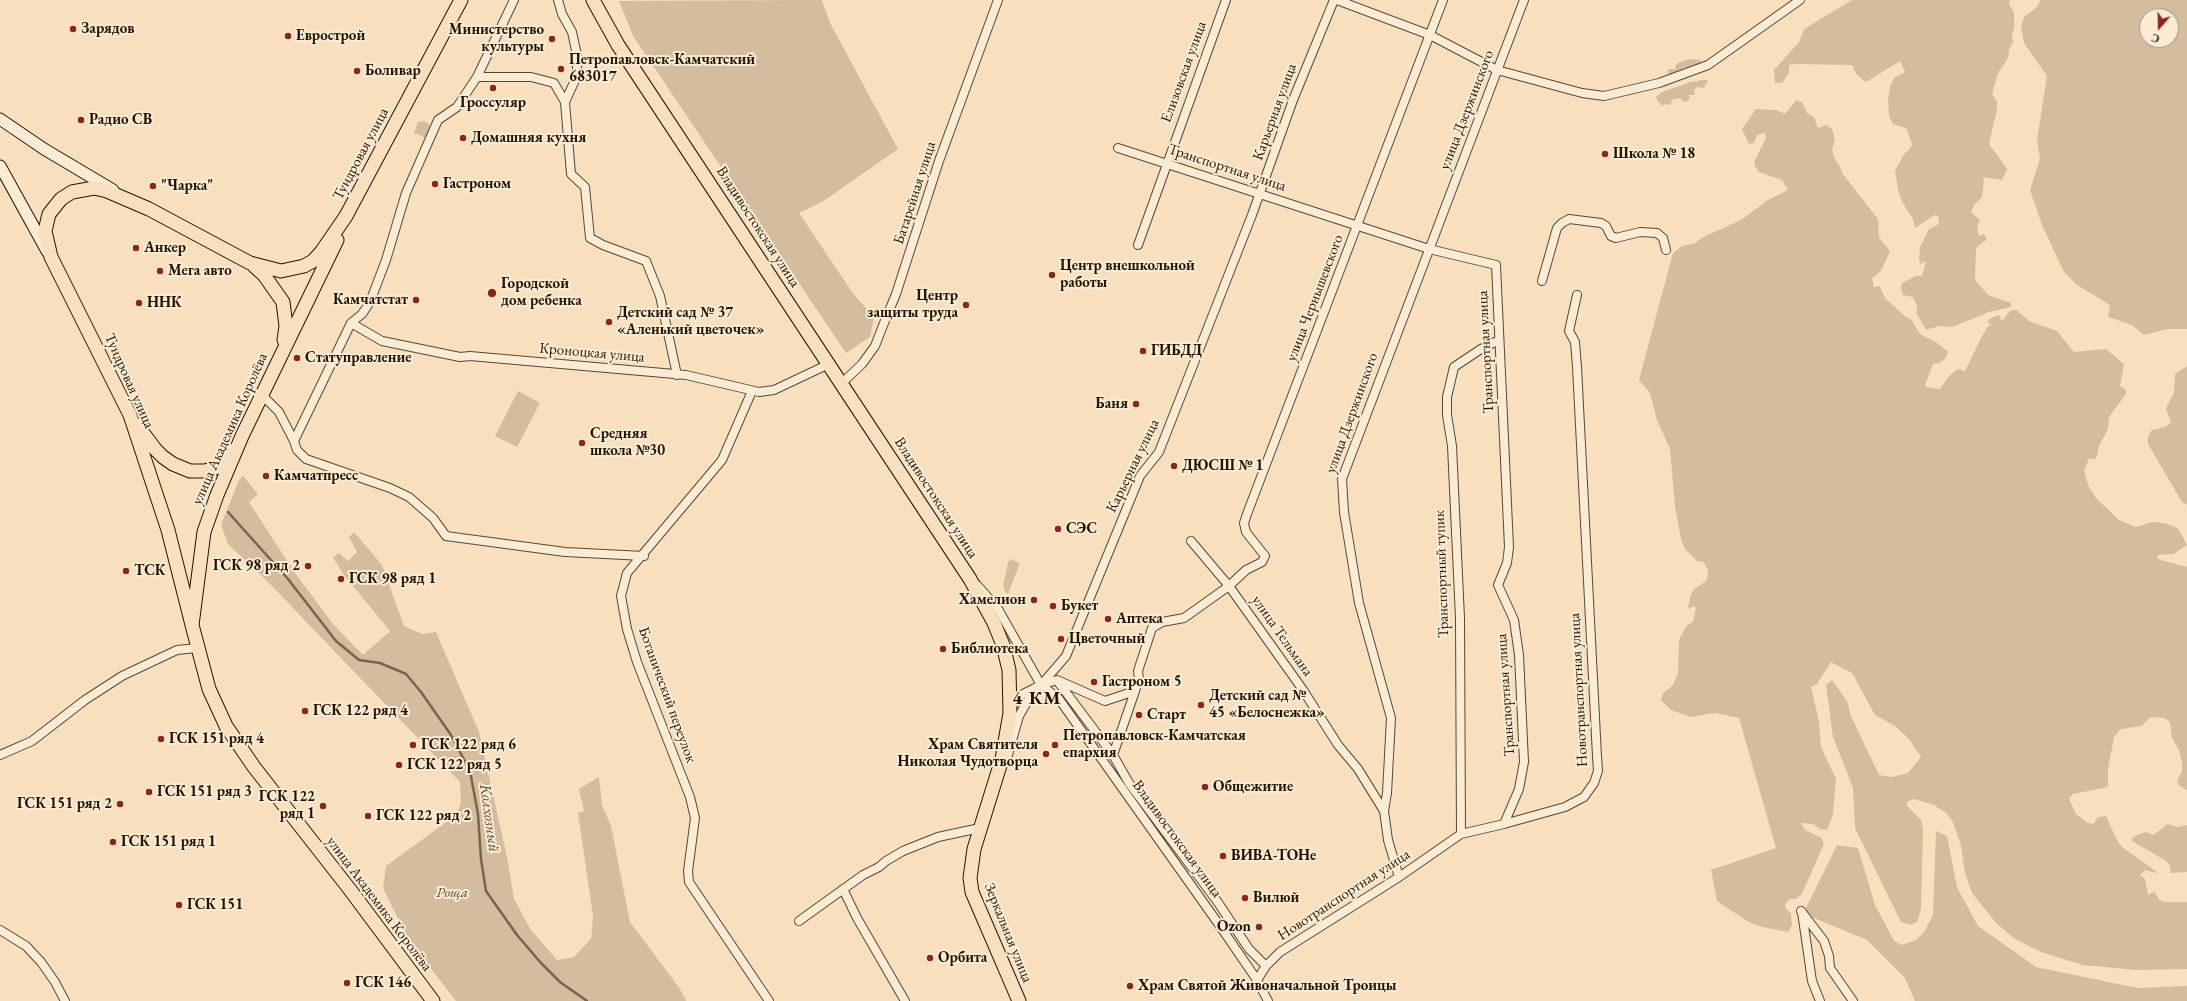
<!DOCTYPE html>
<meta charset="utf-8">
<style>
body{margin:0}
#map{position:relative;width:2187px;height:1001px;overflow:hidden;background:#f8e0be;font-family:"EB Garamond",serif}
canvas{display:block}
.north{position:absolute;left:2139px;top:8px;width:40px;height:40px;box-sizing:border-box;background:#faebd5;border:1px solid #a59580;border-radius:50%;rotate:200deg;font-size:11px;font-weight:700;line-height:16px;text-align:center;color:#251400}
.north::after{content:'';display:block;margin:auto;width:14px;height:18px;background:#8f2418;clip-path:polygon(50% 0,100% 100%,50% 72%,0 100%)}
</style>
<div id="map">
<canvas width="2187" height="1001"></canvas>
<div class="north">С</div>
</div>
<script>
const c = document.querySelector('canvas').getContext('2d');
c.lineJoin = 'round';
function fill(path, color) { c.fillStyle = color; c.fill(path, 'evenodd'); }
const toPath = rows => new Path2D(rows.map(r => 'M' + r).join(''));
function stroke(path, color, width, dash) { c.strokeStyle = color; c.lineWidth = width; c.lineCap = dash ? 'butt' : 'round'; c.setLineDash(dash || []); c.stroke(path); }
function write(font, color, halo, rows, align = 'center') {
  c.font = font + ' "EB Garamond",serif'; c.lineWidth = 4; c.setLineDash([]); c.textBaseline = 'middle'; c.strokeStyle = halo; c.fillStyle = color; for (const [text, x, y, turn = 0] of rows) {
    c.save(); c.translate(x, y); c.rotate((+turn || 0) * Math.PI / 180); c.textAlign = isNaN(turn) ? turn : align; if (halo) c.strokeText(text, 0, 0); c.fillText(text, 0, 0); c.restore();
  }
}
fill(toPath([
 [822,0,830,23,898,149,822,202,799,213,852,292,874,318,870,337,846,353,633,36,619,1],
 [1852,0,2010,0,2009,4,2014,12,2014,28,2012,36,2013,43,2009,49,2008,58,1998,73,1992,94,1997,101,1997,109,1989,144,2007,169,2002,180,1983,177,1984,181,1982,197,1974,205,1971,212,1980,220,1977,228,1979,236,1984,234,1987,239,1976,248,1975,280,1988,295,2011,303,2011,307,1989,312,1952,327,1939,326,1926,330,1917,314,1917,306,1913,297,1903,295,1901,288,1902,283,1916,276,1922,276,1926,261,1921,264,1919,261,1920,247,1929,229,1939,224,1938,216,1935,215,1915,228,1913,219,1903,203,1899,194,1895,171,1904,154,1909,150,1912,144,1906,128,1893,124,1889,116,1888,100,1890,87,1894,78,1905,72,1900,61,1866,82,1856,74,1852,65,1797,64,1789,65,1789,73,1782,83,1775,83,1774,70,1799,42,1804,29],
 [2041,0,2187,0,2187,329,2167,329,2144,335,2132,325,2108,317,2110,305,2077,285,2064,272,2042,225,2030,190,2040,159,2037,140,2047,76,2024,43,2021,26,2024,17,2037,7],
 [2147,16,2171,16,2171,40,2147,40],
 [1689,59,1701,60,1701,65,1687,69,1685,67,1679,72,1670,76,1668,74,1668,69,1676,69,1675,66,1678,63],
 [1699,80,1707,80,1708,83,1705,85,1704,88,1697,87,1694,90,1695,95,1688,95,1690,97,1688,101,1684,102,1680,98,1672,100,1670,105,1665,104,1662,106,1657,100,1656,97,1662,92,1693,81,1698,82],
 [1796,100,1802,102,1807,113,1814,117,1818,128,1826,125,1832,129,1835,139,1832,150,1835,159,1841,168,1842,173,1878,219,1879,237,1890,251,1881,271,1872,278,1874,287,1880,286,1885,298,1906,317,1911,319,1920,334,1939,344,1948,352,1946,358,1939,363,1933,364,1925,385,1927,387,1940,389,1950,375,1958,369,1965,371,1982,336,1988,326,1992,325,1988,323,1989,319,1999,315,2002,321,2011,310,2017,310,2029,321,2057,331,2074,352,2106,349,2124,364,2120,386,2126,390,2126,394,2109,417,2108,429,2099,446,2097,456,2095,459,2089,459,2084,470,2088,485,2096,498,2119,520,2136,527,2152,522,2164,523,2178,528,2187,545,2173,554,2159,555,2157,557,2158,559,2187,567,2187,791,2179,785,2177,781,2182,771,2182,762,2179,750,2172,738,2170,722,2164,718,2151,717,2141,726,2121,729,2114,737,2108,769,2108,787,2073,794,2069,799,2076,814,2088,823,2094,824,2098,817,2106,816,2117,840,2122,847,2157,872,2156,873,2145,870,2140,875,2145,879,2148,895,2154,892,2160,900,2165,902,2187,902,2187,969,2136,970,2083,965,2041,952,2015,939,1997,924,1972,893,1965,873,1961,846,1953,822,1946,813,1934,805,1914,799,1907,802,1907,806,1921,820,1923,830,1921,909,1917,922,1911,925,1901,922,1855,828,1853,788,1833,737,1826,685,1832,680,1847,701,1851,716,1879,775,1892,777,1908,773,1921,757,1909,739,1895,726,1875,715,1852,673,1831,662,1817,684,1811,687,1819,722,1821,747,1836,779,1833,814,1827,830,1820,829,1813,824,1801,823,1805,830,1822,838,1824,844,1802,894,1796,899,1791,899,1786,902,1785,907,1791,914,1792,925,1788,932,1762,927,1747,921,1717,901,1711,870,1776,848,1739,718,1715,713,1690,717,1671,710,1661,700,1663,693,1673,685,1678,673,1679,640,1686,626,1693,622,1696,608,1694,606,1688,609,1690,597,1693,590,1707,580,1708,570,1703,562,1697,561,1685,549,1681,539,1675,506,1670,449,1657,420,1650,393,1639,380,1673,253,1682,246,1695,243,1703,237,1741,220,1768,200,1788,190,1782,180,1759,172,1756,168,1754,162,1766,138,1765,133,1757,135,1754,143,1749,144,1742,129,1756,109,1776,110,1785,114],
 [424,121,429,124,430,128,426,138,414,133,418,122],
 [2187,366,2187,505,2182,502,2148,444,2148,436,2152,430,2165,427,2171,423,2166,408,2174,393,2175,374],
 [518,391,540,403,517,447,495,436],
 [243,476,258,494,249,502,293,570,333,624,363,655,390,631,343,574,333,557,339,553,348,561,357,552,349,537,354,532,382,565,404,626,422,634,436,632,479,732,507,857,514,899,531,930,557,960,574,957,591,939,593,916,578,813,584,811,579,789,599,777,602,805,611,826,630,922,680,989,686,1001,456,1001,408,939,383,888,386,866,456,815,461,803,460,782,269,583,228,544,221,525,239,480],
 [1009,559,1020,563,1008,594,1005,592,1003,585],
 [2168,824,2177,827,2187,825,2187,872,2171,873,2170,866,2166,861,2132,841,2132,838,2139,834,2146,832,2153,835],
 [1936,831,1947,836,1957,887,1978,926,2036,967,2137,988,2187,986,2187,1001,1915,1001,1905,978,1867,940,1809,916,1804,912,1837,845,1858,848,1875,905,1894,941,1902,945,1916,940,1924,932,1933,915]
]), '#d4bd9e');
stroke(toPath([
 [228,512,288,579,336,641,359,660,380,663,406,674,421,692,451,735,470,771,478,814,481,859,486,891,517,935,541,963,560,982,587,1001]
]), '#78654b', 2.5);
const street = toPath([
 [558,0,562,14,572,32,577,55,577,76,565,102],
 [1337,0,1430,35,1497,70,1582,93,1604,96,1659,83,1708,65,1800,0],
 [477,77,531,77,554,83,565,102,571,174,585,187,590,238,603,245,646,261,660,296,677,375],
 [1118,148,1429,249,1496,265,1509,547,1507,563,1498,585,1514,620,1519,655,1524,762,1519,789,1504,824],
 [1138,245,1226,0],
 [1542,281,1557,228,1562,223,1569,219,1601,223,1606,226,1611,236,1616,238,1640,232,1657,233,1663,238,1666,250],
 [351,323,382,341,460,357,470,356,686,375,759,392,774,390,829,364],
 [841,384,862,364,875,346,882,328,896,294,939,161,998,0],
 [752,391,722,460,627,573,621,596,627,629,637,662,690,797,695,818,688,871,689,882,769,1001],
 [262,395,279,412,294,441,297,450,306,459,390,488,409,497,433,518,446,536,565,552,644,556],
 [294,441,351,323,362,314,370,302,386,260,406,193,438,120,457,107,477,77,514,0],
 [1191,541,1229,586,1303,690,1338,745,1358,769,1384,811],
 [977,585,998,609,1041,685,1059,699,1220,926,1257,980,1268,1001],
 [1059,683,1113,755,1129,783,1217,901,1249,949,1266,966],
 [1041,685,1057,680,1105,701,1135,691,1139,679,1138,671,1152,628,1162,622,1184,618,1229,586,1246,570,1262,562,1265,556,1246,532,1244,523,1247,514,1443,0],
 [1011,700,1041,685,1066,656,1140,476,1159,452,1252,215,1293,100,1334,0],
 [0,755,32,741,85,700,122,676,177,650,197,648],
 [1113,755,1135,691],
 [1006,762,1019,716,1035,688],
 [1461,834,1460,618,1452,446,1447,415,1447,397,1454,367,1481,349,1499,340],
 [1399,877,1388,840,1384,811,1387,793,1391,718,1359,603,1344,512,1342,479,1524,0],
 [843,889,857,918,905,1001],
 [1801,911,1824,941,1829,956,1830,968,1853,1001],
 [1802,912,1812,981,1820,1001],
 [799,921,863,875,879,867,886,861,903,851,938,837,980,828],
 [0,930,26,946,41,962,55,982,65,1001],
 [1257,980,1266,966,1280,952,1399,877,1461,834,1504,824,1565,807,1584,797,1594,783,1598,771,1597,756,1577,367,1575,342,1569,331,1577,295]
]);
const secondary = toPath([
 [0,119,44,149,113,190],
 [0,166,47,251]
]);
const primary = toPath([
 [593,0,618,45,970,579,994,623,1003,645,1009,670,1010,713,1002,759,974,849,970,878,972,892,1019,1001],
 [337,240,242,436,217,495,204,532,192,625,209,689,226,726,254,767,351,891,433,1001],
 [254,266,264,275,283,302,286,326,284,340],
 [137,425,155,449,163,457,173,464,190,471,205,471,218,467,230,452],
 [192,625,168,530,130,415,51,257,45,231,49,214,61,199,72,192,94,188,107,191,149,209,250,263,281,271,304,266,313,261,322,251,346,216,461,0]
]);
stroke(street, '#5a4730', 10);
stroke(secondary, '#251400', 13);
stroke(primary, '#251400', 15);
stroke(street, '#faebd5', 8);
stroke(secondary, '#faebd5', 11);
stroke(primary, '#f8e0be', 13);
for (const [x, y, r, color] of [
 [73,29,4,"#8f2418"],
 [288,36,4,"#8f2418"],
 [552,39,4,"#8f2418"],
 [561,69,4,"#8f2418"],
 [357,71,4,"#8f2418"],
 [493,88,4,"#8f2418"],
 [81,120,4,"#8f2418"],
 [463,138,4,"#8f2418"],
 [1605,154,4,"#8f2418"],
 [435,184,4,"#8f2418"],
 [153,186,4,"#8f2418"],
 [136,248,4,"#8f2418"],
 [160,271,4,"#8f2418"],
 [1052,275,4,"#8f2418"],
 [492,293,5,"#8f2418"],
 [416,300,4,"#8f2418"],
 [139,303,4,"#8f2418"],
 [966,305,4,"#8f2418"],
 [609,322,4,"#8f2418"],
 [1143,351,4,"#8f2418"],
 [297,358,4,"#8f2418"],
 [1136,404,4,"#8f2418"],
 [582,443,4,"#8f2418"],
 [1174,466,4,"#8f2418"],
 [266,476,4,"#8f2418"],
 [1058,529,4,"#8f2418"],
 [308,566,4,"#8f2418"],
 [126,571,4,"#8f2418"],
 [341,579,4,"#8f2418"],
 [1034,600,4,"#8f2418"],
 [1053,606,4,"#8f2418"],
 [1108,619,4,"#8f2418"],
 [1061,639,4,"#8f2418"],
 [943,649,4,"#8f2418"],
 [1094,682,4,"#8f2418"],
 [1201,705,4,"#8f2418"],
 [305,711,4,"#8f2418"],
 [1139,715,4,"#8f2418"],
 [161,739,4,"#8f2418"],
 [413,745,4,"#8f2418"],
 [1055,745,4,"#8f2418"],
 [1046,754,4,"#8f2418"],
 [399,765,4,"#8f2418"],
 [1205,787,4,"#8f2418"],
 [149,792,4,"#8f2418"],
 [120,804,4,"#8f2418"],
 [323,806,4,"#8f2418"],
 [368,816,4,"#8f2418"],
 [113,842,4,"#8f2418"],
 [1223,856,4,"#8f2418"],
 [1245,898,4,"#8f2418"],
 [179,905,4,"#8f2418"],
 [1259,927,4,"#8f2418"],
 [930,958,4,"#8f2418"],
 [347,983,4,"#8f2418"],
 [1130,986,4,"#8f2418"]
]) { const dot = new Path2D(); dot.arc(x, y, r, 0, 2 * Math.PI); c.fillStyle = color; c.fill(dot); stroke(dot, '#faebd5', 1.5); }
write('bold 15px', '#251400', '#faebd5', [
 ["Зарядов",81,29],
 ["Министерство",544,30,"right"],
 ["культуры",544,47,"right"],
 ["Еврострой",296,36],
 ["Петропавловск-Камчатский",569,60],
 ["683017",569,77],
 ["Боливар",365,71],
 ["Гроссуляр",493,103,"center"],
 ["Радио СВ",89,120],
 ["Домашняя кухня",471,138],
 ["Школа № 18",1613,154],
 ["Гастроном",443,184],
 ["\"Чарка\"",161,186],
 ["Анкер",144,248],
 ["Центр внешкольной",1060,266],
 ["работы",1060,283],
 ["Мега авто",168,271],
 ["Городской",501,284],
 ["дом ребенка",501,301],
 ["Центр",958,296,"right"],
 ["защиты труда",958,313,"right"],
 ["Камчатстат",408,300,"right"],
 ["ННК",147,303],
 ["Детский сад № 37",617,313],
 ["«Аленький цветочек»",617,330],
 ["ГИБДД",1151,351],
 ["Статуправление",305,358],
 ["Баня",1128,404,"right"],
 ["Средняя",590,434],
 ["школа №30",590,451],
 ["ДЮСШ № 1",1182,466],
 ["Камчатпресс",274,476],
 ["СЭС",1066,529],
 ["ГСК 98 ряд 2",300,566,"right"],
 ["ТСК",134,571],
 ["ГСК 98 ряд 1",349,579],
 ["Хамелион",1026,600,"right"],
 ["Букет",1061,606],
 ["Аптека",1116,619],
 ["Цветочный",1069,639],
 ["Библиотека",951,649],
 ["Гастроном 5",1102,682],
 ["Детский сад №",1209,696],
 ["45 «Белоснежка»",1209,713],
 ["ГСК 122 ряд 4",313,711],
 ["Старт",1147,715],
 ["Петропавловск-Камчатская",1063,736],
 ["епархия",1063,753],
 ["ГСК 151 ряд 4",169,739],
 ["ГСК 122 ряд 6",421,745],
 ["Храм Святителя",1038,745,"right"],
 ["Николая Чудотворца",1038,762,"right"],
 ["ГСК 122 ряд 5",407,765],
 ["Общежитие",1213,787],
 ["ГСК 151 ряд 3",157,792],
 ["ГСК 122",315,797,"right"],
 ["ряд 1",315,814,"right"],
 ["ГСК 151 ряд 2",112,804,"right"],
 ["ГСК 122 ряд 2",376,816],
 ["ГСК 151 ряд 1",121,842],
 ["ВИВА-ТОНе",1231,856],
 ["Вилюй",1253,898],
 ["ГСК 151",187,905],
 ["Ozon",1251,927,"right"],
 ["Орбита",938,958],
 ["ГСК 146",355,983],
 ["Храм Святой Живоначальной Троицы",1138,986]
], 'left');
write('15px', '#251400', '#faebd5', [
 ["Елизовская улица",1184,72,-70],
 ["улица Дзержинского",1467,110,-69],
 ["Карьерная улица",1275,112,-70],
 ["Тундровая улица",361,154,-62],
 ["Транспортная улица",1227,168,18],
 ["Батарейная улица",915,193,-72],
 ["Владивостокская улица",758,227,57],
 ["улица Чернышевского",1315,298,-69],
 ["Транспортная улица",1486,352,-93],
 ["Кроноцкая улица",592,353,5],
 ["Тундровая улица",129,381,66],
 ["улица Дзержинского",1352,413,-70],
 ["улица Академика Королёва",230,429,-66],
 ["Карьерная улица",1133,466,-64],
 ["Владивостокская улица",936,498,57],
 ["Транспортный тупик",1442,574,-92],
 ["улица Тельмана",1282,636,55],
 ["Новотранспортная улица",1579,690,-93],
 ["Ботанический переулок",667,695,70],
 ["Транспортная улица",1506,695,-94],
 ["Владивостокская улица",1177,839,54],
 ["Новотранспортная улица",1344,895,-33],
 ["улица Академика Королёва",379,904,53],
 ["Зеркальная улица",1008,933,68]
]);
write('italic 15px', '#624f37', '#faebd5', [
 ["Роща",452,893]
]);
write('italic 16px', '#5d4a32', '#faebd5', [
 ["Колхозный",489,818,82]
]);
c.letterSpacing = '1px';
write('bold 19px', '#251400', '#faebd5', [
 ["4 КМ",1037,699]
]);
c.letterSpacing = '0px';
</script>
